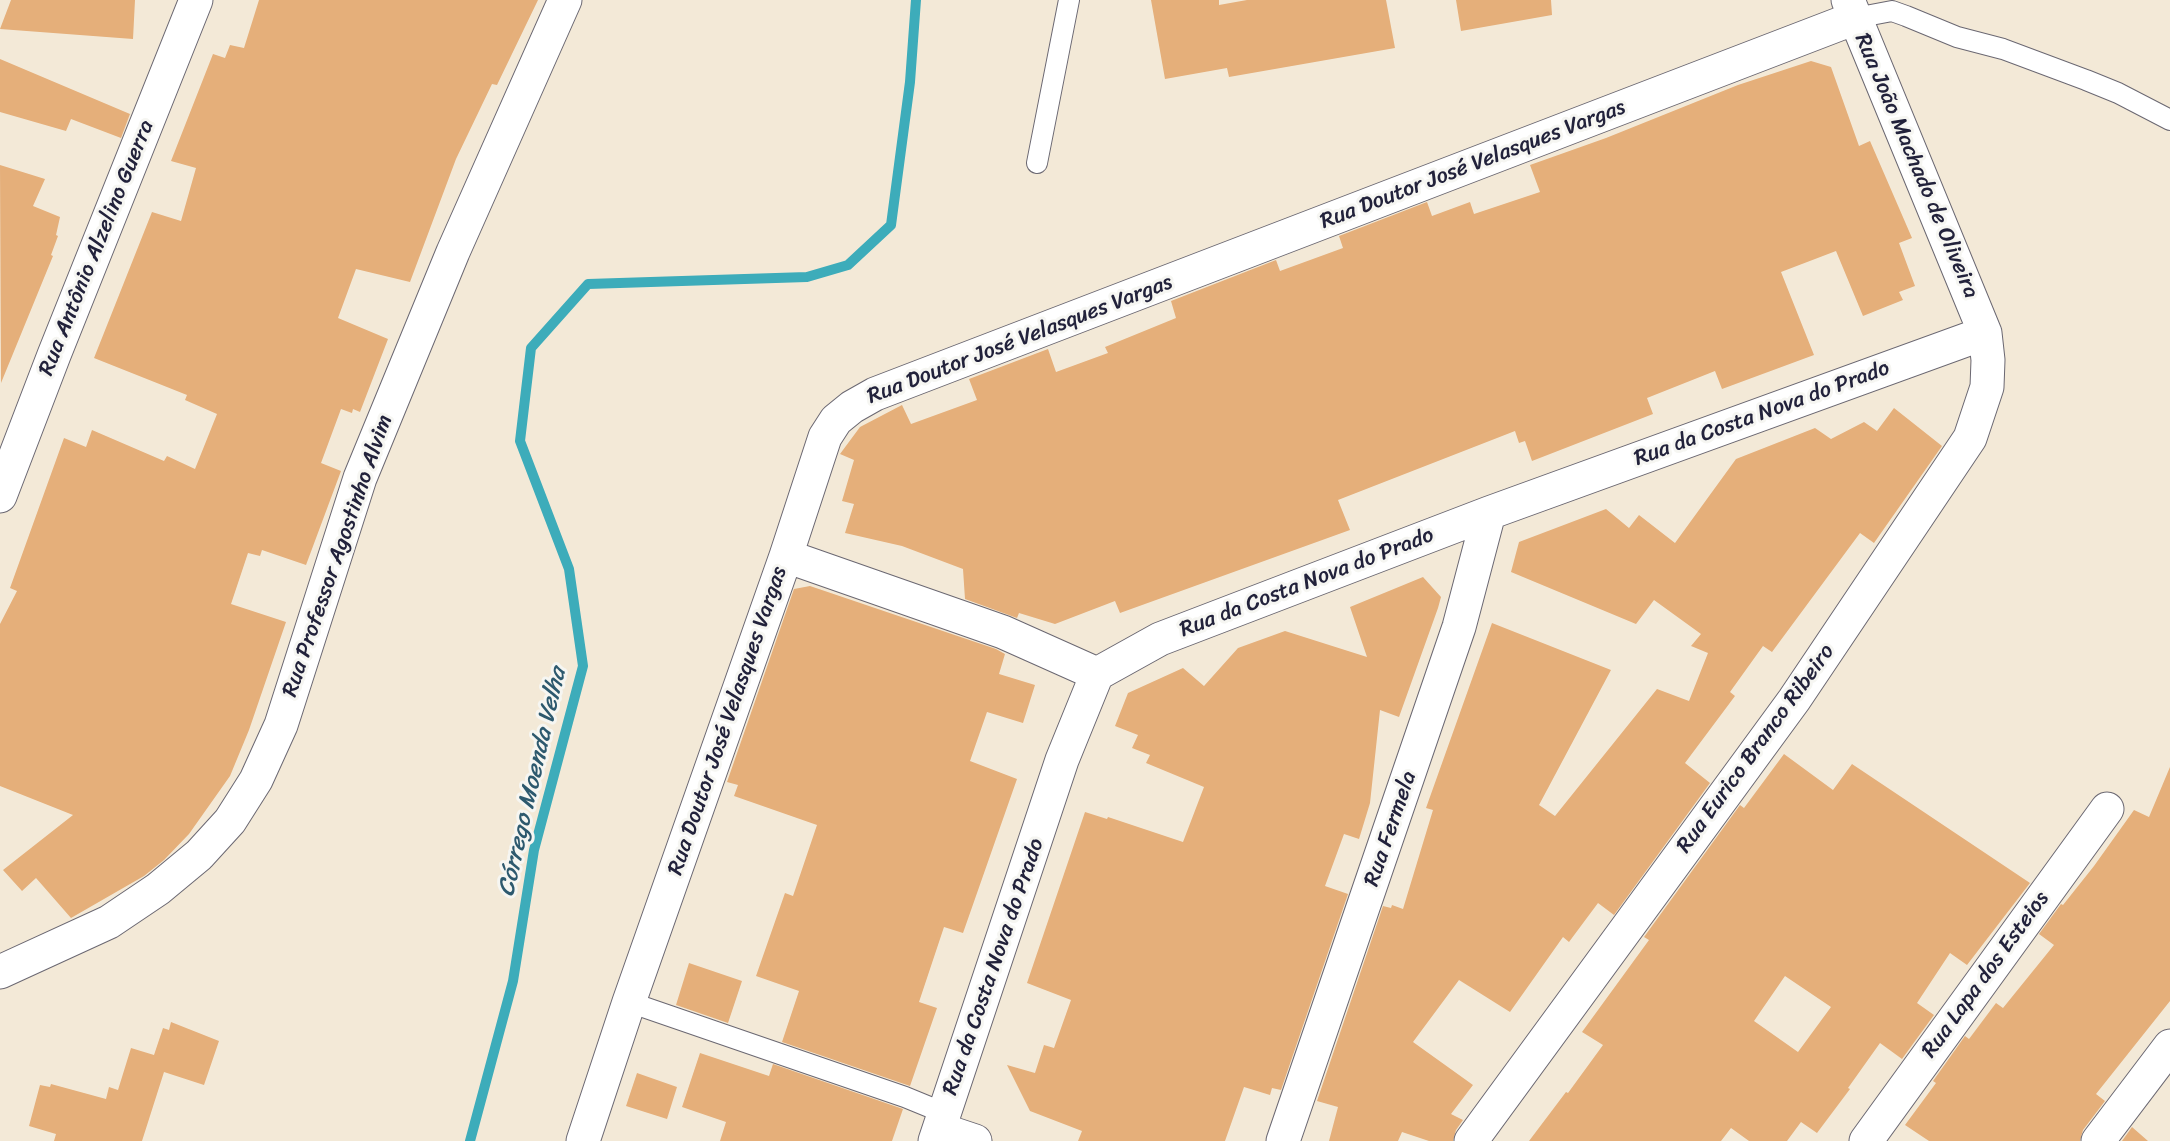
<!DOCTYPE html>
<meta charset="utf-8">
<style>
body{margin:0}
canvas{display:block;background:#f3e9d7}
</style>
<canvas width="2170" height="1141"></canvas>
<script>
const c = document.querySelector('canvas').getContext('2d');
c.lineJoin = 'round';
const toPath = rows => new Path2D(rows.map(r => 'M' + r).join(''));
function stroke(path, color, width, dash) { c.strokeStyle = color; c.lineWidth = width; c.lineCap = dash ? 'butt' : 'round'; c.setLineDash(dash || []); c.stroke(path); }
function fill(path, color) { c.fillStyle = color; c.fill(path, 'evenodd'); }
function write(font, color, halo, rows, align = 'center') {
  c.font = font + ' Sriracha,sans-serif'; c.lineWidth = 6; c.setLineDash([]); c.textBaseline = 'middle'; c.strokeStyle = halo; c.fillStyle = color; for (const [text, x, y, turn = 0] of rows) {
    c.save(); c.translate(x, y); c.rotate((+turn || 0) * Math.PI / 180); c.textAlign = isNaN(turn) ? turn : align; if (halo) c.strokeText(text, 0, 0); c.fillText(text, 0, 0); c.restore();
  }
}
stroke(toPath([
 [470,1141,513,981,534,850,583,666,569,569,520,441,531,348,588,284,807,277,848,265,891,225,910,82,916,0]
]), '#3dacba', 10);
fill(toPath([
 [11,0,135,0,133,39,0,29],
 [259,0,538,0,497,85,492,84,456,159,410,282,356,269,338,318,388,339,360,412,353,409,352,413,341,409,321,463,341,471,306,565,262,550,260,556,248,553,231,604,286,622,249,730,230,776,189,834,164,860,144,876,71,918,36,878,22,891,3,870,73,815,0,786,0,624,17,591,10,588,64,438,86,447,92,430,164,461,167,456,195,469,217,414,185,400,187,395,94,358,152,212,181,221,196,168,171,161,213,54,225,58,230,45,244,48],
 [1151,0,1219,0,1219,5,1247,0,1386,0,1395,48,1229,77,1227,68,1165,79],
 [1456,0,1551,0,1552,15,1461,31],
 [0,59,130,114,121,138,71,119,66,131,0,112],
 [1811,61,1831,67,1859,146,1870,141,1912,238,1899,243,1915,286,1899,292,1903,300,1863,316,1836,251,1781,272,1814,355,1722,389,1715,371,1647,398,1653,414,1532,461,1525,441,1519,443,1515,431,1338,500,1350,530,1120,613,1115,601,1055,624,1019,613,1017,618,965,599,963,569,902,546,845,533,854,504,842,501,854,460,840,454,860,427,902,405,911,424,977,400,969,379,1048,349,1056,372,1108,353,1105,347,1176,318,1171,301,1276,260,1280,271,1343,248,1339,236,1427,202,1432,216,1470,202,1474,214,1540,192,1530,165,1606,138,1738,85],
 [0,165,45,179,33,206,60,217,56,235,58,236,51,255,53,256,1,383],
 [1894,408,1942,446,1874,543,1860,533,1772,652,1763,646,1730,692,1735,696,1685,763,1710,783,1614,915,1598,903,1569,942,1563,937,1510,1012,1459,980,1413,1042,1473,1085,1451,1114,1463,1120,1456,1130,1453,1141,1429,1141,1402,1132,1398,1141,1329,1141,1338,1107,1317,1101,1383,906,1391,908,1392,905,1403,909,1433,810,1426,808,1492,623,1611,670,1539,805,1555,816,1657,689,1689,701,1708,653,1691,646,1701,634,1654,600,1636,624,1511,572,1519,542,1606,509,1629,528,1639,515,1675,543,1736,459,1815,428,1831,439,1864,422,1877,431],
 [1423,577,1441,597,1438,608,1399,717,1380,710,1370,803,1359,839,1344,834,1325,886,1348,894,1281,1090,1272,1088,1270,1095,1244,1087,1225,1141,1078,1141,1082,1131,1030,1111,1007,1065,1035,1073,1044,1045,1054,1048,1071,1000,1027,983,1085,812,1107,819,1108,817,1183,842,1204,787,1146,763,1150,755,1132,748,1138,735,1115,726,1128,693,1183,668,1204,686,1238,648,1285,631,1367,657,1350,607],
 [810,586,996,649,1005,654,999,674,1035,685,1023,723,987,712,970,761,1017,779,963,933,944,927,919,1002,937,1008,910,1086,782,1042,799,991,756,976,785,893,793,896,817,825,734,796,738,785,727,782,794,589],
 [1784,754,1833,790,1852,764,2030,883,1967,965,1950,953,1917,1003,1934,1015,1902,1059,1880,1043,1848,1088,1850,1089,1817,1133,1801,1122,1787,1141,1749,1141,1731,1128,1721,1141,1529,1141,1566,1092,1568,1093,1603,1045,1582,1032,1649,940,1644,937,1740,805,1744,808],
 [1785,976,1831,1007,1798,1052,1754,1021],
 [2170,767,2170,1001,2096,1094,2105,1101,2083,1130,2080,1141,1929,1141,1905,1125,1936,1083,1933,1081,1965,1036,1969,1039,1996,1003,2003,1008,2054,945,2039,934,2061,904,2063,905,2094,866,2134,810,2149,817],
 [689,963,742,981,728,1023,676,1005],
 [171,1022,219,1041,204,1085,164,1072,142,1141,54,1141,56,1134,29,1126,40,1085,50,1087,51,1084,106,1099,109,1087,118,1090,131,1048,154,1055,163,1028,169,1030],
 [700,1053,769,1076,773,1064,903,1109,892,1141,720,1141,726,1122,682,1107],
 [637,1073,677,1087,667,1119,626,1106],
 [2132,1127,2148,1141,2122,1141]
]), '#e5af7a');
const service = toPath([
 [1855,18,1892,11,1906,16,1957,37,2003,49,2086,80,2118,93,2170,120],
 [1037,163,1069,0],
 [629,1002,905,1097,944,1113]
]);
const minor = toPath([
 [786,556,1003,632,1097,674],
 [0,972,109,922,158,889,199,855,230,821,256,780,281,725,360,478,453,252,565,0],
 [939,1129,975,1141],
 [583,1141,629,1002,786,556,825,437,836,420,852,407,875,394,1855,18],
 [935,1141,1062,760,1097,674,1160,639,1489,513,1985,333],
 [1283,1141,1459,627,1489,513],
 [1471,1141,1794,700,1970,438,1987,387,1988,360,1985,333,1848,0],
 [1866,1141,2107,809],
 [2098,1141,2170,1046]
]);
const tertiary = toPath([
 [0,496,54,355,196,0]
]);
stroke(service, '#6b6872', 22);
stroke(minor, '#6b6872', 35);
stroke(tertiary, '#6b6872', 35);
stroke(service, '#fff', 20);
stroke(minor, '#fff', 33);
stroke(tertiary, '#fff', 33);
write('22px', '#22223b', '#f6f6f2', [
 ["Rua Doutor José Velasques Vargas",1473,165,-21],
 ["Rua João Machado de Oliveira",1916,166,67],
 ["Rua Antônio Alzelino Guerra",97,248,-68],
 ["Rua Doutor José Velasques Vargas",1020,340,-21],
 ["Rua da Costa Nova do Prado",1762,414,-20],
 ["Rua Professor Agostinho Alvim",338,556,-71],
 ["Rua da Costa Nova do Prado",1307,583,-21],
 ["Rua Doutor José Velasques Vargas",728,721,-71],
 ["Rua Eurico Branco Ribeiro",1756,749,-54],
 ["Rua Fermela",1391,829,-71],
 ["Rua da Costa Nova do Prado",994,967,-71],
 ["Rua Lapa dos Esteios",1986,975,-54]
]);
write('italic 24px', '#2d596e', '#f6f6f2', [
 ["Córrego Moenda Velha",533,782,-77]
]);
</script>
